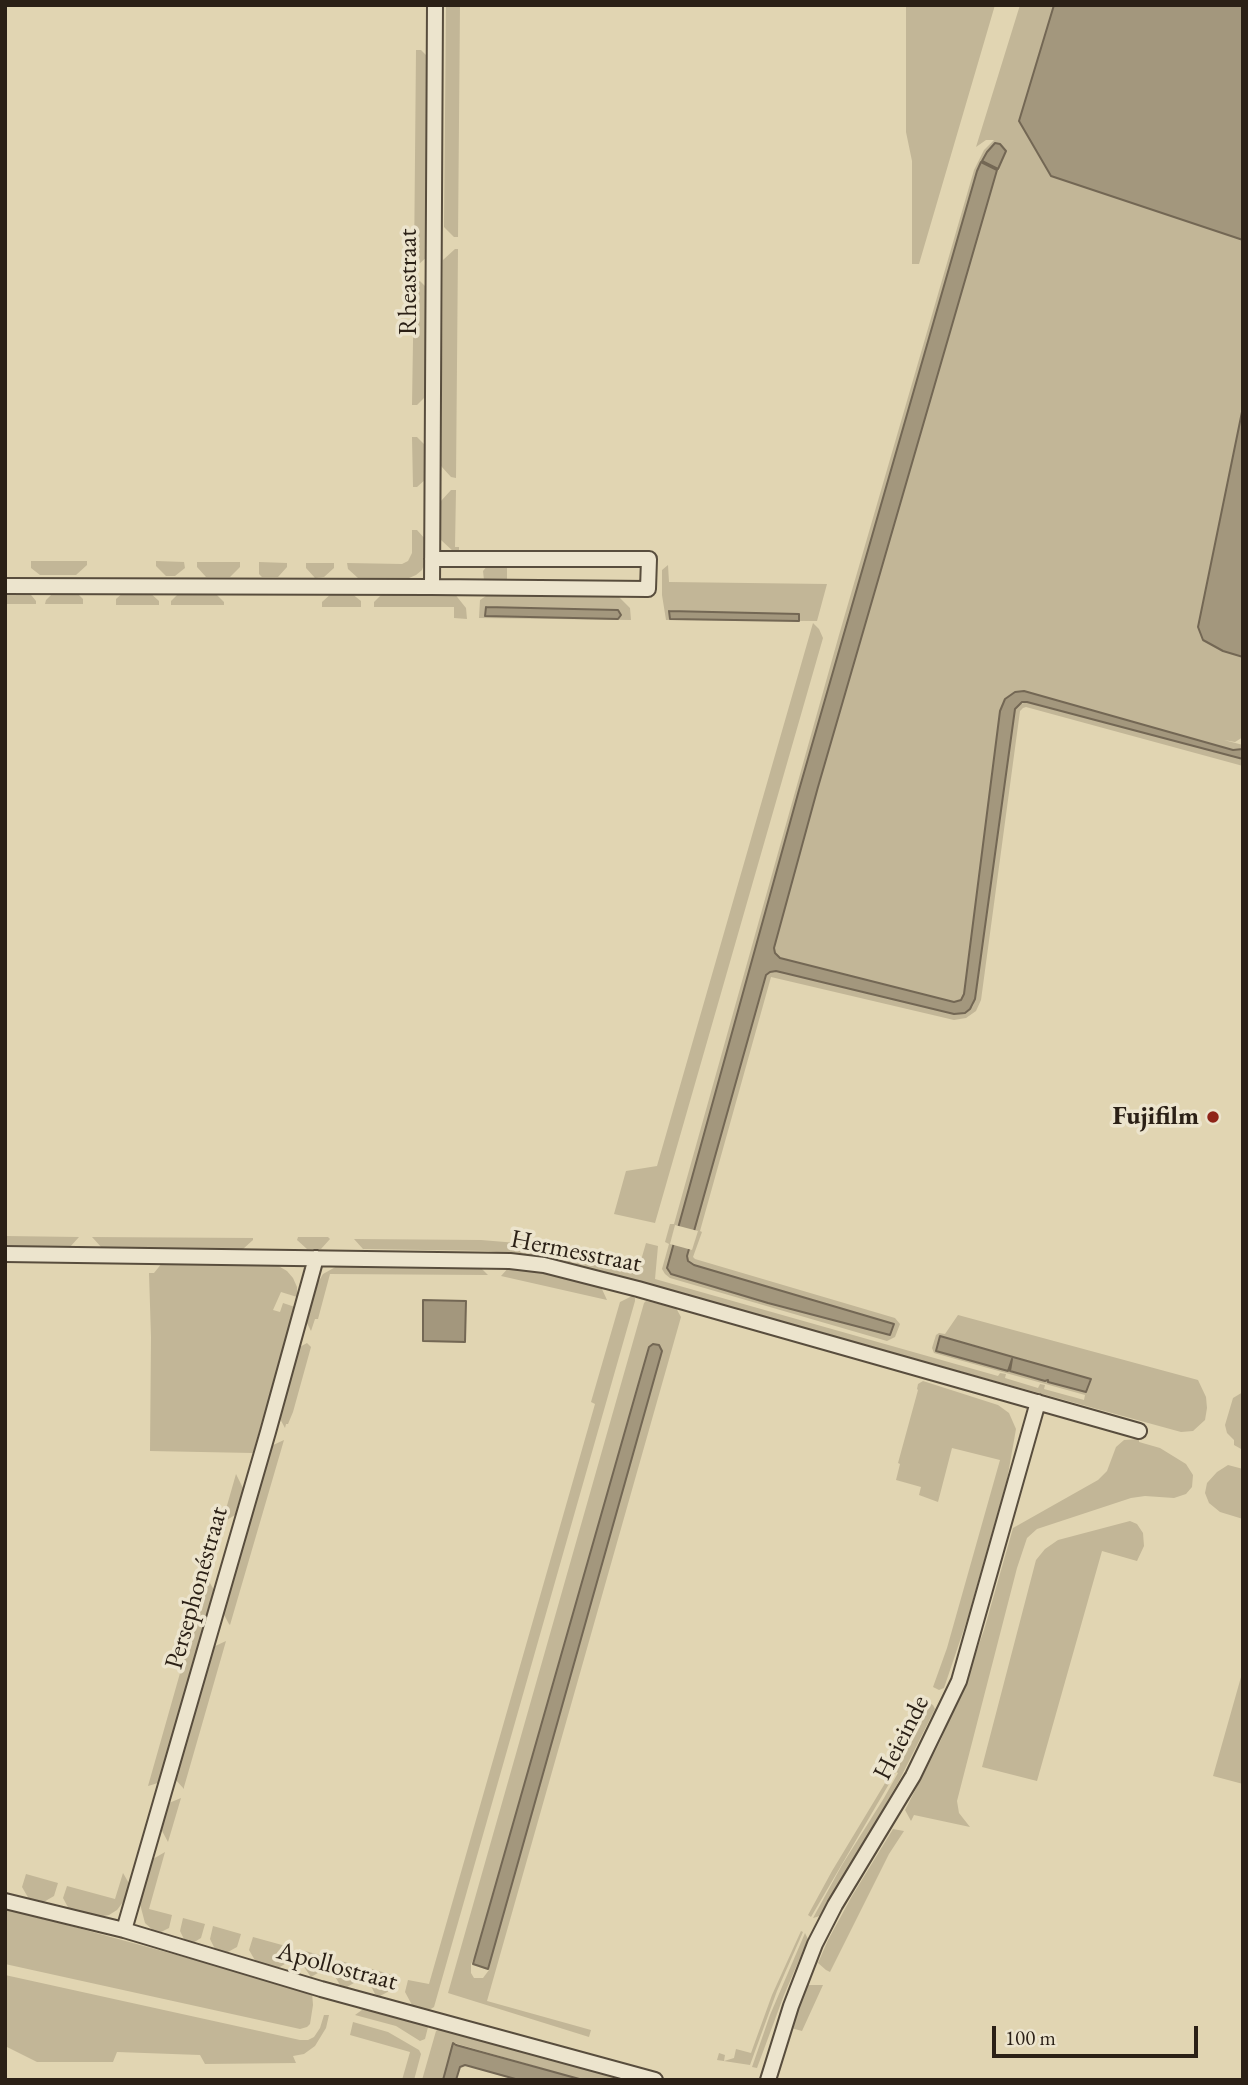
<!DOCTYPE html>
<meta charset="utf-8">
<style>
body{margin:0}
#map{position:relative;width:1248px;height:2085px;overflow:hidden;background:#e1d5b2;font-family:"EB Garamond",serif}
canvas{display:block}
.frame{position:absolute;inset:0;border:7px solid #2b2016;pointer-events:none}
.scale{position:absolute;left:992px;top:2026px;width:206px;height:32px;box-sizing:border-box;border:4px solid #2b2016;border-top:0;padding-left:9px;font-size:21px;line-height:24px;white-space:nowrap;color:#2b2016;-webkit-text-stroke:5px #ece4cd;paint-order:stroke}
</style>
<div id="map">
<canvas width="1248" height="2085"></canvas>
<div class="frame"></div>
<div class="scale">100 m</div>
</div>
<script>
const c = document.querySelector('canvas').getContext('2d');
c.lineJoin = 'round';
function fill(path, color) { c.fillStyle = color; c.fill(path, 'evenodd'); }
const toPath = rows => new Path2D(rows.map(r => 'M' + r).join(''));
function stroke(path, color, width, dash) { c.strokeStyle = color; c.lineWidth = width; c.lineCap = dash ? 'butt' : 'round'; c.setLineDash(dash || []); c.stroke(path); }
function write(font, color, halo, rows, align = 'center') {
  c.font = font + ' "EB Garamond",serif'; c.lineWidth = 7; c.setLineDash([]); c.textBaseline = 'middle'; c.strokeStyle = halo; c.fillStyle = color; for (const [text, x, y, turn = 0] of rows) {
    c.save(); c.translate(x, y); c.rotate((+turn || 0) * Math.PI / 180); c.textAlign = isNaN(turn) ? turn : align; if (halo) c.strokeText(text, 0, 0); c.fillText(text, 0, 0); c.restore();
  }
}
fill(toPath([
 [446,5,460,5,458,237,454,237,444,227],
 [906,5,995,5,919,264,912,264,912,161,906,132],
 [1020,5,1054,5,1019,121,1051,176,1243,240,1243,407,1206,586,1223,651,1243,657,1243,737,1235,742,1224,740,1243,745,1243,749,1233,750,1024,691,1015,692,1005,699,1000,711,964,994,961,1000,954,1002,780,958,775,953,775,940,855,655,993,179,997,170,1000,170,998,169,1006,151,987,152,977,171,842,641,667,1268,669,1273,768,1303,890,1335,893,1324,694,1265,688,1261,687,1256,765,977,768,973,776,971,954,1014,965,1013,973,1006,975,999,1015,709,1018,705,1027,702,1243,759,1243,766,1026,707,1023,708,1020,711,981,1000,976,1011,966,1018,954,1020,771,977,700,1231,702,1232,693,1257,695,1259,895,1318,900,1324,895,1337,887,1341,670,1278,665,1274,662,1269,669,1244,665,1242,670,1224,674,1224,839,635,974,170,984,150,994,140,986,140,976,147],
 [416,50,421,50,431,60,429,255,418,265,414,265],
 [455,249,458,249,456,478,451,477,441,466,443,260],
 [414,279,418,279,429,290,427,395,417,405,412,405],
 [412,437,417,437,427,447,427,478,417,487,413,487],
 [451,490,456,490,455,547,459,547,459,554,455,553,441,540,441,501],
 [412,530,417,530,426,540,425,562,422,570,416,575,409,578,358,578,348,569,347,563,402,564,408,561,412,553],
 [31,561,87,561,87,565,76,575,40,575,31,568],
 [156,561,184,562,185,568,175,576,166,576,156,566],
 [197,562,240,562,240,567,230,577,206,577,197,567],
 [259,562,287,563,287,567,278,577,262,577,259,574],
 [306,563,334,563,334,568,324,577,315,578,306,568],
 [507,563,507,584,488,583,484,580,483,571,488,565],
 [668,565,669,582,827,584,817,621,666,620,662,595,662,570],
 [669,612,799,614,799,620,670,619],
 [5,589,27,590,36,601,36,604,5,604],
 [56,590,74,590,83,599,83,604,45,604,46,600],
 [126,590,147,590,159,601,159,605,116,605,116,599],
 [181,591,213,591,224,602,224,605,171,605,171,601],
 [333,592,351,593,361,601,361,607,322,607,322,602],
 [383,593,454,593,466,608,467,619,454,618,454,607,374,607,374,602],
 [489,594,617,595,630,608,631,620,479,618,480,600],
 [486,607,618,610,618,619],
 [813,623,819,629,823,638,655,1223,614,1214,626,1171,657,1166],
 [5,1236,79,1237,70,1247,5,1247],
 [92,1237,253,1238,253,1240,243,1249,102,1248],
 [298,1237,328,1237,330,1239,321,1249,307,1249,297,1240],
 [354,1239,481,1240,529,1244,573,1253,624,1268,624,1271,637,1274,646,1243,658,1246,655,1279,998,1376,1000,1373,1006,1374,1005,1378,1038,1388,1040,1384,1045,1385,1044,1389,1084,1400,1085,1395,934,1353,932,1348,936,1335,939,1333,945,1334,958,1315,1198,1380,1206,1397,1207,1408,1205,1420,1193,1431,1181,1432,547,1258,488,1251,363,1249],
 [945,1337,1090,1379,1044,1381,937,1351],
 [162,1263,275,1264,287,1271,293,1278,297,1287,297,1297,281,1292,273,1310,280,1312,283,1303,295,1307,253,1453,150,1451,151,1337,149,1273,154,1273],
 [339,1265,478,1265,488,1275,330,1274,318,1319,315,1319,311,1331,306,1321,316,1286,323,1274],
 [510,1266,541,1271,601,1287,607,1300,501,1276],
 [632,1296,635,1298,635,1301,434,2007,429,2010,412,2005,405,1992,408,1980,429,1984,595,1404,591,1402,620,1302],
 [646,1301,676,1308,681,1317,487,2001,591,2030,589,2037,448,1993,644,1303],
 [661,1347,662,1351,488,1969,489,1970,483,1978,474,1978,471,1973,471,1964,477,1952,482,1930],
 [307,1343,311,1347,293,1412,288,1424,286,1424,285,1428,279,1417,298,1348],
 [923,1381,998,1405,1009,1413,1016,1429,1007,1480,968,1617,944,1688,939,1690,933,1687,947,1648,1000,1460,952,1448,938,1502,919,1495,921,1487,896,1480,900,1464,898,1463,918,1390,917,1389,918,1384],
 [1243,1392,1243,1450,1234,1445,1234,1440,1227,1433,1225,1425,1233,1398],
 [1139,1439,1139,1442,1160,1448,1186,1464,1193,1475,1192,1487,1186,1494,1174,1498,1145,1496,1131,1498,1037,1529,1027,1538,1017,1568,957,1801,959,1813,970,1827,914,1815,911,1821,905,1810,940,1742,969,1672,984,1630,1013,1528,1098,1480,1107,1471,1116,1447,1124,1440],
 [284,1440,230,1625,229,1624,223,1613,271,1446],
 [1228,1465,1243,1469,1243,1519,1220,1512,1209,1503,1205,1493,1207,1483,1217,1472],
 [236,1474,243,1488,235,1515,222,1523],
 [1130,1521,1137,1524,1143,1533,1144,1546,1137,1561,1102,1551,1037,1781,982,1767,1036,1560,1045,1549,1058,1540],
 [207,1578,214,1590,158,1783,148,1786],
 [226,1641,184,1787,184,1789,175,1779,213,1647],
 [1243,1670,1243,1784,1213,1776],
 [927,1702,933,1705,935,1709,899,1781,820,1916,813,1918,842,1865,884,1798,898,1773,896,1772,811,1917,808,1915,832,1871,896,1765],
 [181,1798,168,1842,161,1829,169,1803],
 [893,1829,904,1831,889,1854,830,1972,826,1970,818,1963,828,1940,852,1896],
 [165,1852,149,1909,172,1915,169,1928,157,1934,145,1923,140,1904,153,1859],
 [123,1873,130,1885,126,1898,117,1910,109,1915,99,1917,70,1911,63,1898,67,1886,115,1899],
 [26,1874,58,1883,54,1896,42,1903,29,1899,22,1887],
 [5,1908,312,1992,313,2005,310,2024,307,2027,300,2029,5,1964],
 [183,1918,205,1924,201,1938,191,1944,186,1943,180,1931],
 [213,1926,241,1934,237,1947,226,1953,216,1951,210,1939],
 [801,1931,803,1932,777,1991,750,2065,717,2060,719,2053,725,2055,724,2061,734,2058,736,2049,751,2053,772,1995],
 [805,1933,808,1939,784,1995,757,2068,752,2067,770,2015],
 [253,1937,293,1948,290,1961,278,1968,256,1962,249,1950],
 [305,1951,327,1957,323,1970,311,1977,302,1964],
 [337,1960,362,1967,359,1980,347,1987,340,1985,333,1973],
 [372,1969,396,1976,393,1989,380,1996,375,1994,369,1982],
 [5,1975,300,2040,308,2040,314,2037,320,2028,324,2015,329,2015,326,2028,315,2046,304,2054,293,2056,296,2063,205,2064,200,2055,117,2052,113,2062,37,2062,5,2046],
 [808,1985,823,1985,802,2031,791,2028],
 [366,2007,425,2023,428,2027,425,2039,420,2041,396,2026,355,2015],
 [353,2022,388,2032,419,2050,421,2054,414,2080,402,2080,410,2052,350,2035],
 [440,2028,630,2080,583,2080,454,2043,443,2080,422,2080,436,2031]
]), '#c2b697');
const water = toPath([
 [1054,5,1243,5,1243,240,1051,176,1019,121,1054,5],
 [995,143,1000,144,1006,151,998,169,982,161,987,152,995,143],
 [981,162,997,170,818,787,774,948,775,953,780,958,954,1002,961,1000,964,994,1000,711,1005,699,1015,692,1024,691,1233,750,1243,749,1243,759,1027,702,1022,702,1015,709,975,999,970,1009,965,1013,954,1014,776,971,770,972,766,975,687,1256,688,1261,694,1265,894,1324,890,1335,768,1303,671,1274,667,1268,799,790,977,171,981,162],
 [1243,407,1243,657,1223,651,1203,640,1198,627,1243,407],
 [486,607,618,610,621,615,618,619,485,616,486,607],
 [669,611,799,614,799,621,670,619,669,611],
 [423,1300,466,1301,465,1342,423,1341,423,1300],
 [940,1336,1013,1357,1091,1379,1086,1392,1048,1382,1048,1380,1045,1381,1010,1371,1012,1359,1008,1371,936,1351,940,1336],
 [653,1344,659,1345,662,1351,488,1969,473,1964,649,1347,653,1344],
 [453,2043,456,2045,583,2080,519,2080,465,2065,460,2067,456,2080,443,2080,453,2043]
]);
fill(water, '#a3977d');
stroke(water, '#736754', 2);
fill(toPath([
 [675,1225,698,1231,692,1250,670,1244]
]), '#e1d5b2');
const street = toPath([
 [5,586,432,587,435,5],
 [432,587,648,589,649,559,432,559],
 [5,1254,510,1261,544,1265,638,1289,1139,1431],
 [5,1901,124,1930,321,1989,655,2080],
 [124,1930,268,1432,316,1258],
 [768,2080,791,2006,815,1944,835,1905,913,1776,959,1681,1038,1402]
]);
stroke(street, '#584d3d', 18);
stroke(street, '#ece4cd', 14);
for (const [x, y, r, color] of [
 [1213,1117,7,"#8f2418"]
]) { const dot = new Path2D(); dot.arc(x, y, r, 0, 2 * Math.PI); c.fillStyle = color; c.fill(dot); stroke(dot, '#ece4cd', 2.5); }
write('26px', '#2b2016', '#ece4cd', [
 ["Rheastraat",409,282,-90],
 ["Hermesstraat",576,1252,11],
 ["Persephonéstraat",197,1588,-74],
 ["Heieinde",902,1738,-63],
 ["Apollostraat",337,1967,15]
]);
write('bold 26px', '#2b2016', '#ece4cd', [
 ["Fujifilm",1199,1117]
], 'right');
</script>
